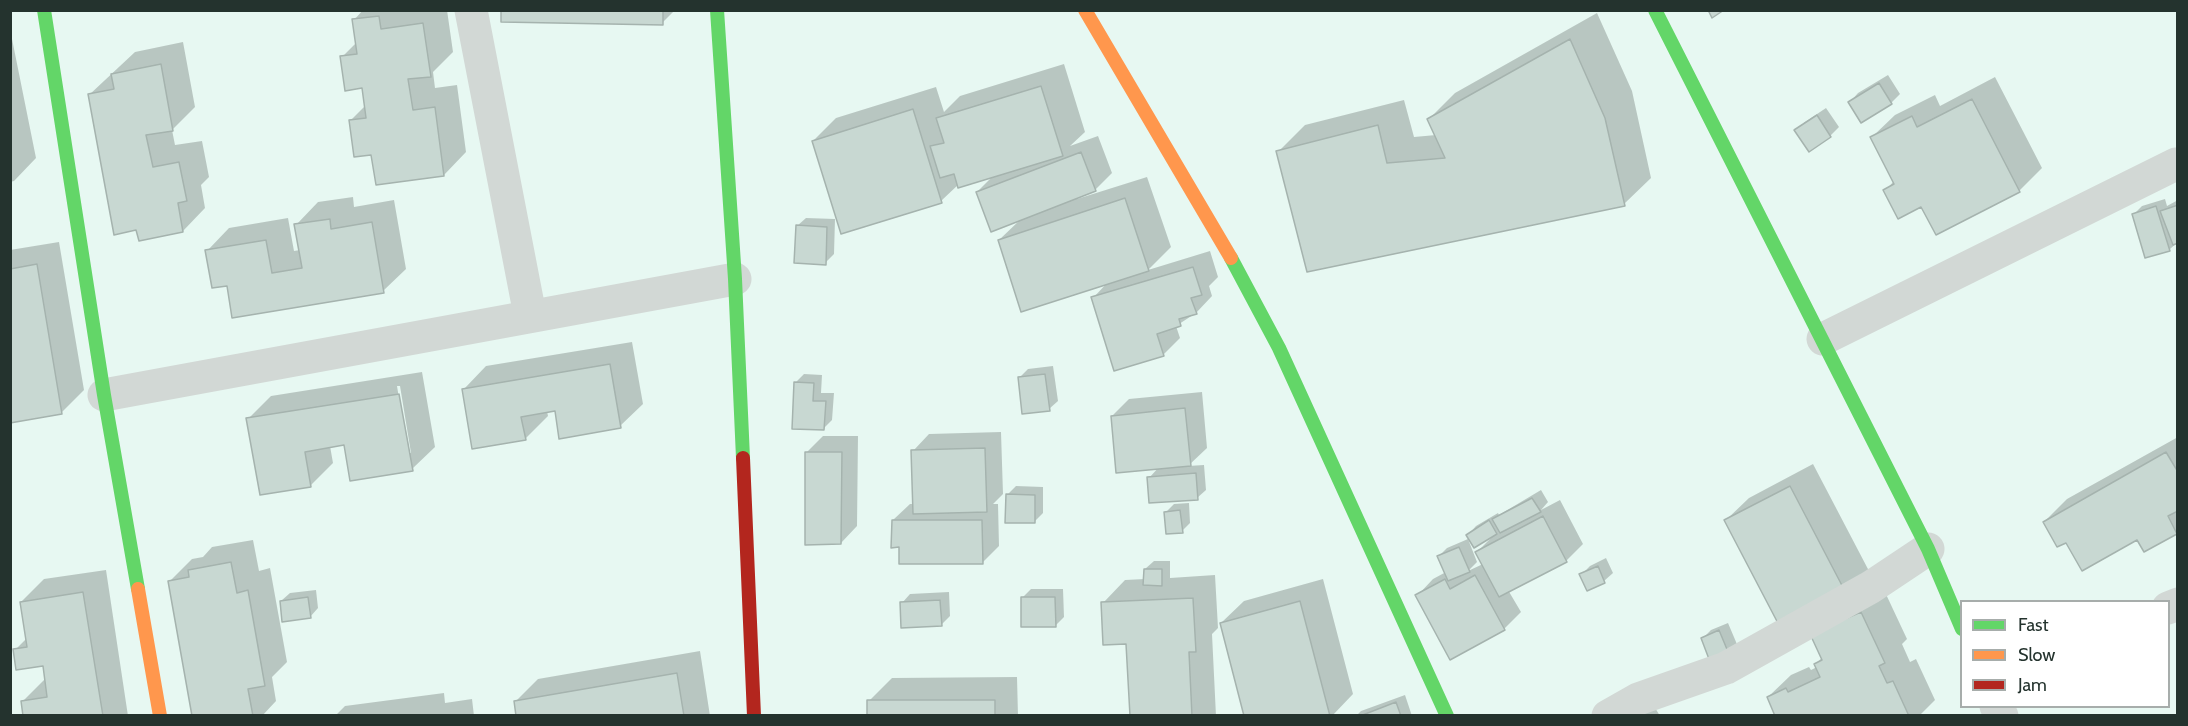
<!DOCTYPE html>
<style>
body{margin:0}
#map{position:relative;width:2188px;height:726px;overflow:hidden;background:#e7f8f2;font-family:Cabin,sans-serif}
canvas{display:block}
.frame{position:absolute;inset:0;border:12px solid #24332e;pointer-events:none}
.legend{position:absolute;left:1960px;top:600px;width:210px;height:108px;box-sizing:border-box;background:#fff;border:2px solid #a7adab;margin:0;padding:8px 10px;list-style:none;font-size:18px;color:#24332e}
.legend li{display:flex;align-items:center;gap:12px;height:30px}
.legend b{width:30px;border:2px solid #a7adab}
</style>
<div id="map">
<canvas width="2188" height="726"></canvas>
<div class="frame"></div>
<ul class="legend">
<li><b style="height:8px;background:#63d668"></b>Fast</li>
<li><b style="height:8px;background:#ff974d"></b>Slow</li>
<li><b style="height:8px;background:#b3261e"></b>Jam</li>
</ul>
</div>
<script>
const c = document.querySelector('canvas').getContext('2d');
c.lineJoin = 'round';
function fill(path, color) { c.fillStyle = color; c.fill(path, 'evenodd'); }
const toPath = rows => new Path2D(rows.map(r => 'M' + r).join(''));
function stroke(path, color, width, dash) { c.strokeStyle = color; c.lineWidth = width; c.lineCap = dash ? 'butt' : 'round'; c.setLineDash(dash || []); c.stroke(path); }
fill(toPath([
 [363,10,447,10,453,52,433,72,435,88,457,85,466,152,444,175,372,153,350,121,366,105,363,86,342,57,357,42,354,20],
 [502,10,675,10,662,23],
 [1597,13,1632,91,1651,178,1624,204,1278,152,1305,125,1404,100,1414,137,1436,135,1428,120,1455,93],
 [10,29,36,158,14,181,10,182],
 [183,42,195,107,172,130,175,145,202,141,209,177,201,185,205,208,183,231,89,95,135,52],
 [1064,64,1085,132,1070,146,1098,136,1112,173,1095,190,1076,197,1077,199,1147,177,1171,247,1148,270,1210,251,1218,277,1209,286,1212,296,1196,313,1176,326,1180,338,1163,355,1093,298,1108,282,999,240,1021,219,977,192,993,176,959,184,941,201,813,141,836,118,936,87,944,112,960,96],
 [1888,75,1900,94,1891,103,1850,102,1858,93],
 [1995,77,2042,168,2019,191,1921,205,1885,191,1894,181,1872,137,1895,115,1935,95,1940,106],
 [1826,108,1839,127,1830,136,1809,150,1796,130,1805,122],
 [353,197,354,207,394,200,406,269,383,291,228,284,207,251,229,228,288,218,294,251,300,250,296,225,318,202],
 [2165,199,2167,206,2178,200,2178,242,2170,249,2146,256,2133,215,2142,206],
 [806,218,835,219,834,254,825,263,797,226],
 [59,242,84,390,61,413,10,422,10,250],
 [632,342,643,404,620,426,556,409,547,411,548,416,525,439,464,389,486,366],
 [1053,366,1058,401,1049,409,1019,378,1028,369],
 [422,372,435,447,412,469,345,444,330,446,333,463,310,486,248,419,271,396],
 [397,386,400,386,411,453,408,453],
 [804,374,822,375,821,393,834,393,832,420,824,428,795,383],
 [1202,392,1207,448,1188,466,1204,465,1206,490,1197,498,1149,478,1159,467,1112,416,1129,399],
 [1001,432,1003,494,993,504,998,504,999,546,982,563,900,546,893,520,910,504,915,504,913,451,929,434],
 [823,436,858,436,857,526,841,543,806,453],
 [2178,437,2176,533,2138,538,2066,541,2044,522,2067,499],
 [1813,464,1869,571,1846,593,1726,520,1749,498],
 [1016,486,1043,487,1043,513,1034,522,1007,495],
 [1541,490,1548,502,1541,510,1560,500,1583,544,1566,561,1508,590,1521,612,1504,629,1417,596,1433,579,1446,572,1439,556,1447,548,1468,539,1477,562,1468,571,1483,564,1477,552,1494,535,1468,535,1476,526,1498,513,1499,515],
 [1189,503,1190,523,1182,531,1165,513,1174,504],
 [253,540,259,571,270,568,287,662,272,677,276,701,262,716,194,716,169,582,192,559,203,557,212,547],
 [1606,558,1613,573,1604,581,1581,575,1590,566],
 [1154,561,1170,561,1170,578,1215,575,1218,628,1212,634,1216,716,1132,716,1128,642,1103,603,1125,580,1145,579,1145,569],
 [106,570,128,716,24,716,22,702,45,679,44,664,15,650,27,638,21,602,44,579],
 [1323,579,1353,694,1332,716,1246,716,1221,623,1244,601],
 [1031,589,1063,589,1064,617,1055,626,1022,598],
 [316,590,318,608,310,617,281,601,290,593],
 [1884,590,1907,639,1902,644,1910,662,1916,659,1935,700,1919,716,1777,716,1768,697,1791,675,1809,667,1811,670,1817,667,1815,664,1823,657,1812,634],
 [949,592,950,616,941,625,902,603,910,594],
 [1728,623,1739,649,1731,657,1702,639,1711,630],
 [700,651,710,716,518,716,515,702,538,679],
 [1017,677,1018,716,869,716,869,701,892,678],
 [444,693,445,703,472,699,474,716,335,716,345,706],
 [1405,695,1412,716,1356,716,1361,711],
 [1654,706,1660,716,1639,716]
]), '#0003');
const building = toPath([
 [501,10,663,10,663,25,501,22,501,10],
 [1708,10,1724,10,1712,18,1708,10],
 [379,16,381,29,423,23,431,77,408,79,413,110,435,107,444,176,376,185,371,155,354,157,349,120,366,118,362,88,345,91,340,56,357,54,352,19,379,16],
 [1570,39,1605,118,1625,206,1307,272,1276,151,1378,125,1387,163,1445,158,1427,119,1570,39],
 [161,64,173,131,146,135,153,167,179,162,187,201,178,203,183,232,139,241,136,230,114,235,88,94,114,89,111,74,161,64],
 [1879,83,1892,104,1861,123,1848,102,1879,83],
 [1041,86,1063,156,958,188,954,174,940,178,930,146,944,143,936,118,1041,86],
 [1972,99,2020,192,1936,235,1921,207,1898,219,1883,190,1894,184,1870,137,1912,116,1917,127,1972,99],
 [913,109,942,203,841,234,812,141,913,109],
 [1817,115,1831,137,1809,152,1794,130,1817,115],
 [1081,152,1096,191,991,232,976,192,1081,152],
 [1125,198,1149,271,1021,312,998,240,1125,198],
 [2178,205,2178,243,2173,245,2160,211,2178,205],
 [2156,206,2170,251,2145,258,2132,214,2156,206],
 [330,219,331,229,372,222,384,293,232,318,227,286,212,288,205,250,266,240,272,273,302,268,294,224,330,219],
 [796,225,827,227,826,265,794,263,796,225],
 [37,264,62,414,10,423,10,269,37,264],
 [1193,267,1202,295,1191,298,1197,314,1179,319,1181,326,1157,334,1164,356,1114,371,1091,297,1193,267],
 [610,364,621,428,559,439,555,411,521,417,526,440,472,449,462,389,610,364],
 [1045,374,1050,411,1022,414,1018,377,1045,374],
 [794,382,814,383,813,401,826,401,824,430,792,429,794,382],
 [399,394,413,471,350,481,344,445,305,452,311,487,260,495,246,418,399,394],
 [1185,408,1191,466,1116,473,1111,416,1185,408],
 [985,448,987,512,913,514,911,450,985,448],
 [805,452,842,452,841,544,805,545,805,452],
 [2166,452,2178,472,2178,511,2168,516,2177,534,2144,552,2137,540,2082,571,2066,543,2057,547,2043,522,2166,452],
 [1196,473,1198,500,1149,503,1147,477,1196,473],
 [1790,486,1847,595,1781,629,1724,520,1790,486],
 [1006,494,1035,495,1035,523,1005,523,1006,494],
 [1532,498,1541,512,1500,533,1492,519,1532,498],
 [1180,510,1183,533,1166,534,1164,512,1180,510],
 [1543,516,1567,562,1499,597,1475,552,1543,516],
 [892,520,982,520,983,564,899,564,899,547,891,548,892,520],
 [1489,520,1497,534,1474,548,1466,535,1489,520],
 [1459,547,1470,572,1448,581,1437,556,1459,547],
 [231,562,237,593,248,590,265,686,248,689,253,716,192,716,168,581,189,577,188,570,231,562],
 [1598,566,1605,583,1587,591,1579,574,1598,566],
 [1144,569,1162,569,1162,586,1143,585,1144,569],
 [1475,575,1505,630,1450,660,1415,595,1445,579,1450,589,1475,575],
 [83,592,103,716,23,716,21,701,47,697,43,666,16,670,13,649,27,647,20,602,83,592],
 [308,597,311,618,282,622,280,601,308,597],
 [1021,597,1055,597,1056,627,1021,627,1021,597],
 [1193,598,1196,652,1189,652,1192,716,1130,716,1126,644,1103,645,1101,602,1193,598],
 [940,600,942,626,901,628,900,602,940,600],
 [1300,601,1330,716,1244,716,1220,623,1300,601],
 [1861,612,1885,663,1879,666,1887,683,1893,681,1909,716,1775,716,1767,697,1786,688,1788,692,1820,677,1814,664,1822,660,1810,634,1861,612],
 [1719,630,1731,659,1712,667,1701,638,1719,630],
 [677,673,684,716,516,716,514,701,677,673],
 [867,700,995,700,995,716,867,716,867,700],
 [1396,702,1401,716,1360,716,1396,702]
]);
fill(building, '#c8d8d2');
stroke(building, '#a5b3ae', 1.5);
stroke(toPath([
 [471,10,530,315],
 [1823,339,2176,164],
 [104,395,735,279],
 [2168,608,2178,604],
 [1996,706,2002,716],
 [1608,716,1638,699,1726,668,1871,587,1928,549]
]), '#d2d8d5', 33);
stroke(toPath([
 [44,10,104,395,138,589],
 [717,10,735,279,743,458],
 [1655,10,1928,549,1962,629],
 [1231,258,1279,348,1447,716]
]), '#63d668', 14);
stroke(toPath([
 [1085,10,1231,258],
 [138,589,160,716]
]), '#ff974d', 14);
stroke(toPath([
 [743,458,754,716]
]), '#b3261e', 14);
</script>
